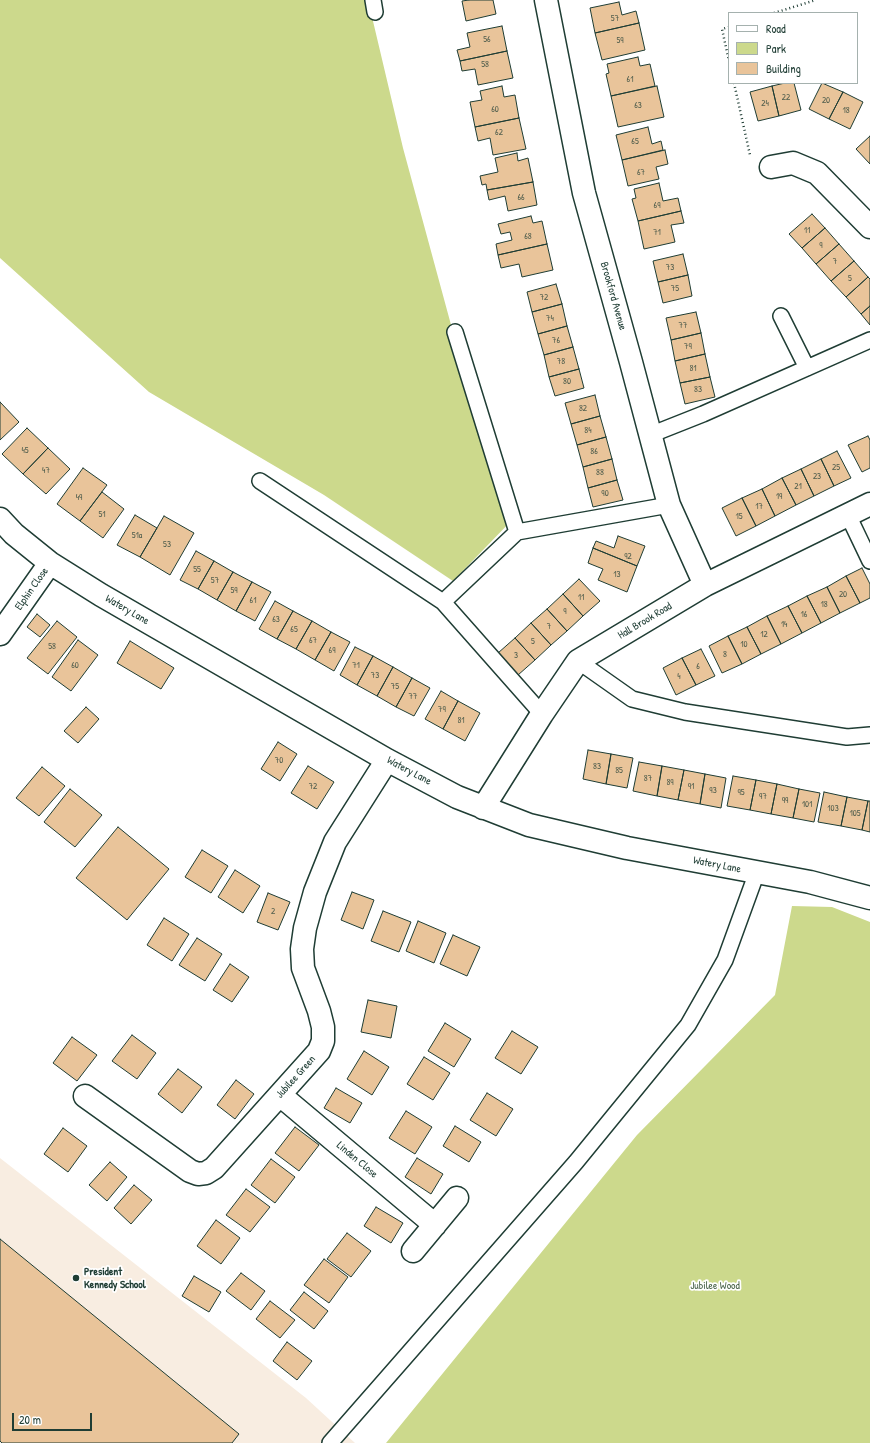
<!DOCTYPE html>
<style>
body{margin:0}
#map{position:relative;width:870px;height:1443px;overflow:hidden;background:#fff;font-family:"Patrick Hand",sans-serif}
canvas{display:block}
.legend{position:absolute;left:728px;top:12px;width:130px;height:72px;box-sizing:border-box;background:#fff;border:1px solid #a5b1ae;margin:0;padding:5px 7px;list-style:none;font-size:12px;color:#1f3d34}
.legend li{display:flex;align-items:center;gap:8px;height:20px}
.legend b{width:20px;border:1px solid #a5b1ae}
.scale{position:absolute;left:12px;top:1413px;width:80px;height:18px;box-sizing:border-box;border:2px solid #1f3d34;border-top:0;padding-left:5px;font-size:12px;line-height:14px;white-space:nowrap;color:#1f3d34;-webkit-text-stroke:3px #fff;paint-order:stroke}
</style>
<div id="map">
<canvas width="870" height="1443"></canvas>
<ul class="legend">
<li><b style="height:5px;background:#fff"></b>Road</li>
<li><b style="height:11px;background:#ccd98c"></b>Park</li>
<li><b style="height:11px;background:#e9c49a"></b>Building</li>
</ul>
<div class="scale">20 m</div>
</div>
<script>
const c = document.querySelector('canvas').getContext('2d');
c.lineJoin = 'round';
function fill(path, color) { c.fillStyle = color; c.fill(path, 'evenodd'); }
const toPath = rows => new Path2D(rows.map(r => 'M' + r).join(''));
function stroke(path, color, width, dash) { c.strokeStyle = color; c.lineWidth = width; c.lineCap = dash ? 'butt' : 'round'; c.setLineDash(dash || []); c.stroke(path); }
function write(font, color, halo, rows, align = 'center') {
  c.font = font + ' "Patrick Hand",sans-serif'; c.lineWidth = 3.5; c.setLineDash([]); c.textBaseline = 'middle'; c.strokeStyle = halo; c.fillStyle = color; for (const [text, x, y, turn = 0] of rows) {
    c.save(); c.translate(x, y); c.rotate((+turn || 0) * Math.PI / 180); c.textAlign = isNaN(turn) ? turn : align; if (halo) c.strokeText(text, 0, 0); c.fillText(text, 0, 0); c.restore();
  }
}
fill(toPath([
 [0,1158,306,1398,355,1443,0,1443]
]), '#f8ede1');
fill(toPath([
 [0,0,368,0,403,148,460,358,515,517,453,581,324,495,149,392,0,258],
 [792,906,832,907,870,922,870,1443,386,1443,637,1135,775,995]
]), '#ccd98c');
const building = toPath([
 [469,0,493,0,496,14,466,21,462,1,469,0],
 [619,2,622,15,636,11,639,23,595,33,590,8,619,2],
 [639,23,645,50,602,60,595,33,639,23],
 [502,26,507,51,460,61,457,50,470,47,467,33,502,26],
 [507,51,513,78,478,85,475,69,462,71,460,61,507,51],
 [638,57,640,66,650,64,655,86,611,96,606,74,609,73,607,64,638,57],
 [785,83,794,83,801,110,779,116,772,86,785,83],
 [822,83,843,92,829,119,809,109,822,83],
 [502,86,504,97,515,95,519,118,475,127,470,102,482,100,480,91,502,86],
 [657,86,664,117,618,127,611,96,657,86],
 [772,86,779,116,758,121,750,92,772,86],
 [843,92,863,102,850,129,829,119,843,92],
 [519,118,526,149,493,155,490,138,478,141,475,127,519,118],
 [648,127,652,144,661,141,663,150,622,160,616,135,648,127],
 [870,136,870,164,856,149,870,136],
 [665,150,668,164,656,167,659,179,628,186,622,160,665,150],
 [517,153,518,161,528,158,533,182,487,190,486,184,482,185,480,176,498,172,495,158,517,153],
 [533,182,537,205,508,211,505,196,489,200,487,190,533,182],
 [659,183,663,201,678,198,681,211,638,221,632,199,636,198,634,189,659,183],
 [681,211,684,223,671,225,675,242,644,249,638,221,681,211],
 [812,214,825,228,802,248,789,234,812,214],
 [531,216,533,223,542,221,547,244,498,255,496,244,512,240,510,232,501,234,498,224,531,216],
 [825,228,839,244,816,264,802,248,825,228],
 [547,244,553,270,522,277,519,264,501,268,498,255,547,244],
 [839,244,854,261,831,281,816,264,839,244],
 [683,254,688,275,658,282,653,261,683,254],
 [854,261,868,277,846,297,831,281,854,261],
 [688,275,692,296,663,303,658,282,688,275],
 [868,277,870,279,870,306,861,314,846,297,868,277],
 [556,284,562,304,532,312,527,292,556,284],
 [562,304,567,326,538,334,532,312,562,304],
 [870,306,870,325,861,314,870,306],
 [696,312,701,333,671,340,666,318,696,312],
 [567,326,573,347,544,355,538,334,567,326],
 [701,333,705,354,675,361,671,340,701,333],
 [573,347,579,369,549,377,544,355,573,347],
 [705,354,710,377,680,383,675,361,705,354],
 [579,369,584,388,555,396,549,377,579,369],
 [710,377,715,397,685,404,680,383,710,377],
 [595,395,600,416,571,424,565,403,595,395],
 [0,402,19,422,0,440,0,402],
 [600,416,606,437,577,445,571,424,600,416],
 [27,428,48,448,23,474,2,454,27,428],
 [868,436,870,440,870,468,862,472,848,445,868,436],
 [606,437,612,459,583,467,577,445,606,437],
 [48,448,70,469,46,494,23,474,48,448],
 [837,451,851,478,834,486,821,459,837,451],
 [612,459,617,480,588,488,583,467,612,459],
 [821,459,834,486,814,496,801,469,821,459],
 [83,468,107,485,80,521,57,504,83,468],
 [801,469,814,496,796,505,782,478,801,469],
 [782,478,796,505,775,516,762,489,782,478],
 [617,480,623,500,593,507,588,488,617,480],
 [762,489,775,516,756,526,742,498,762,489],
 [102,492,124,509,103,538,80,521,102,492],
 [742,498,756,526,736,536,722,508,742,498],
 [135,515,157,528,140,557,117,545,135,515],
 [164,516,194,533,170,575,140,557,164,516],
 [618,536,645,546,637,566,593,548,596,541,614,548,618,536],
 [593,548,637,566,627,592,598,580,603,569,588,563,593,548],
 [196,551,214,561,198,589,180,580,196,551],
 [214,561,233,572,217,600,198,589,214,561],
 [862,568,870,584,870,598,860,603,846,576,862,568],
 [233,572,252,582,236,611,217,600,233,572],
 [846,576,860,603,840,613,827,587,846,576],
 [579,579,600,601,583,616,563,594,579,579],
 [252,582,271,592,255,621,236,611,252,582],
 [827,587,840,613,821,623,807,596,827,587],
 [563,594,583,616,567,631,547,609,563,594],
 [807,596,821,623,802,633,788,606,807,596],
 [275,601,293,611,277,639,259,629,275,601],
 [788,606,802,633,781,644,767,616,788,606],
 [547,609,567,631,551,645,531,623,547,609],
 [293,611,312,621,296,649,277,639,293,611],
 [37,614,50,625,40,637,27,627,37,614],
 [767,616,781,644,761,654,747,627,767,616],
 [57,621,77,637,48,674,27,658,57,621],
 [312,621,331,632,315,660,296,649,312,621],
 [531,623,551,645,535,660,515,638,531,623],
 [747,627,761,654,742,664,728,636,747,627],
 [331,632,350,642,334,671,315,660,331,632],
 [728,636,742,664,722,673,709,646,728,636],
 [515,638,535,660,518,675,498,653,515,638],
 [78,640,98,655,71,691,52,677,78,640],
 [130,641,174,668,161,689,117,663,130,641],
 [355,647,373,656,357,685,340,675,355,647],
 [701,649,715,676,696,685,682,658,701,649],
 [373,656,393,667,377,696,357,685,373,656],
 [682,658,696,685,676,695,663,668,682,658],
 [393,667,412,678,396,707,377,696,393,667],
 [412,678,430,688,414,716,396,707,412,678],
 [441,691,458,701,443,729,425,719,441,691],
 [458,701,480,713,465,741,443,729,458,701],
 [86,707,99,719,78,743,64,731,86,707],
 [278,742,297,754,280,781,261,769,278,742],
 [588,750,611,754,606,784,583,779,588,750],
 [611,754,633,758,627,788,606,784,611,754],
 [639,762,662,766,657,796,633,791,639,762],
 [308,766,334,782,317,809,291,793,308,766],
 [662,766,684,770,678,800,657,796,662,766],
 [42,767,65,786,39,816,16,798,42,767],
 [684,770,705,774,700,804,678,800,684,770],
 [705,774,726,778,721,808,700,804,705,774],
 [733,776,756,780,750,810,727,806,733,776],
 [756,780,777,784,771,814,750,810,756,780],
 [777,784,799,789,793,818,771,814,777,784],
 [70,789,102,815,75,847,44,822,70,789],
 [799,789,820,793,814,822,793,818,799,789],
 [824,792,847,797,841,826,818,822,824,792],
 [847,797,868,801,862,830,841,826,847,797],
 [868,801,870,801,870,832,862,830,868,801],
 [118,827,169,869,127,920,76,878,118,827],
 [202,850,228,866,211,893,185,877,202,850],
 [235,870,260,886,243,913,218,897,235,870],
 [352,892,374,900,363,929,341,920,352,892],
 [268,893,290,902,278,930,257,922,268,893],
 [383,911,411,922,399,952,371,941,383,911],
 [164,918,189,934,172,961,147,945,164,918],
 [418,921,446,933,434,963,406,951,418,921],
 [453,935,480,947,467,976,440,964,453,935],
 [197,938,222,954,205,981,179,965,197,938],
 [230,964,249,977,232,1002,213,990,230,964],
 [368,1000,397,1006,391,1038,361,1032,368,1000],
 [445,1023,471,1039,454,1067,428,1051,445,1023],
 [512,1031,538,1047,521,1074,495,1058,512,1031],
 [132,1035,156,1053,137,1079,112,1061,132,1035],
 [72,1037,97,1055,77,1081,53,1063,72,1037],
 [364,1051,389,1067,372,1095,347,1079,364,1051],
 [424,1057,450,1073,433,1100,407,1084,424,1057],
 [178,1069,202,1087,182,1113,158,1094,178,1069],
 [236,1080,254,1094,235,1119,217,1105,236,1080],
 [336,1088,362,1103,350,1123,324,1108,336,1088],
 [487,1093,513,1109,496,1136,470,1120,487,1093],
 [406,1111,432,1127,415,1154,389,1138,406,1111],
 [455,1126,481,1142,469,1162,443,1146,455,1126],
 [295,1127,319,1145,299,1171,275,1153,295,1127],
 [63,1128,87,1146,68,1172,44,1154,63,1128],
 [417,1158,443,1174,431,1194,405,1177,417,1158],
 [271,1159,295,1177,275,1203,251,1185,271,1159],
 [110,1162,127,1177,107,1201,89,1185,110,1162],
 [134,1185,152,1200,131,1224,114,1208,134,1185],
 [246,1189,270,1207,250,1232,226,1215,246,1189],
 [376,1207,403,1223,391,1243,364,1226,376,1207],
 [216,1220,240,1238,221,1264,197,1246,216,1220],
 [347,1233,371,1251,351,1277,327,1259,347,1233],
 [0,1239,239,1434,232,1443,2,1443,0,1441,0,1239],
 [324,1259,348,1277,329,1303,304,1285,324,1259],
 [241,1273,265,1291,251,1310,226,1291,241,1273],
 [194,1276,221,1292,209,1312,182,1296,194,1276],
 [304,1292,328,1311,314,1329,290,1310,304,1292],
 [270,1301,295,1320,280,1338,256,1319,270,1301],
 [287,1342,312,1361,297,1380,273,1361,287,1342]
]);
fill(building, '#e9c49a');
stroke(building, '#1f3d34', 1);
const service = toPath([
 [373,0,375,12],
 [781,316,807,368],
 [455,332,517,532],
 [650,435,703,414,870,340],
 [260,481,443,602,542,714],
 [848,515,870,561],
 [443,602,517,532,669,505],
 [578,661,632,699,685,712,847,737,870,735],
 [330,1443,576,1162,688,1025,725,960,757,872]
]);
const minor = toPath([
 [546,0,584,193,631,362,669,505,705,585],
 [771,167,793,163,817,173,870,227],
 [0,519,14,534,50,563,101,595,387,760,457,797,529,825,627,848,810,882,870,898],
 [0,634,50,563],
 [483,808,542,714,578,661,705,585,870,504],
 [280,1095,435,1225],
 [85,1096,190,1171,198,1174,206,1173,214,1168,319,1051,323,1041,323,1027,319,1011,303,968,302,949,305,928,315,892,335,842,387,760],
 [413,1251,457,1198]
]);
stroke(service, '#1f3d34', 18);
stroke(minor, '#1f3d34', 25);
stroke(toPath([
 [774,13,816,0],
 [729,27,722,29,729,61],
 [734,83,750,155]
]), '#1f3d34', 2.5, [1, 3]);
stroke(service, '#fff', 15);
stroke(minor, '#fff', 22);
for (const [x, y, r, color] of [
 [76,1278,4,"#1f3d34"]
]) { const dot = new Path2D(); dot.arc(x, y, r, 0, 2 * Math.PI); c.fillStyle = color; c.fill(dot); stroke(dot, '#fff', 1.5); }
write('9px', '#525f4e', null, [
 ["57",615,19],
 ["56",487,40],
 ["59",620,41],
 ["58",485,65],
 ["61",630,80],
 ["22",786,98],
 ["20",826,101],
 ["24",765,104],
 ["63",638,106],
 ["60",495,110],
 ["18",846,111],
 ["62",499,133],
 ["65",635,142],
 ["67",641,173],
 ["66",521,198],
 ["69",657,206],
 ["11",807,231],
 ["71",657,233],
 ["68",528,237],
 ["9",821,246],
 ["7",835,262],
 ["73",670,268],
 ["5",850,279],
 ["75",675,289],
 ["72",544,298],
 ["74",550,319],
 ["77",683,326],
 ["76",556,341],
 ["79",688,347],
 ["78",561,362],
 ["81",693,369],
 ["80",567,382],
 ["83",698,390],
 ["82",583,409],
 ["84",588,431],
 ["45",25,451],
 ["86",594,452],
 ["25",836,468],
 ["47",46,471],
 ["88",600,473],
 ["23",817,477],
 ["21",798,487],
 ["90",605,494],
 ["19",779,497],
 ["49",79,498],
 ["17",759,507],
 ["51",102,515],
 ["15",739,517],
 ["51a",137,536],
 ["53",167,545],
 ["92",628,557],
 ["55",197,570],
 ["13",617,575],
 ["57",215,581],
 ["59",234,591],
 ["20",843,595],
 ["11",581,598],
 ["61",253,601],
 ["18",824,605],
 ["9",565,612],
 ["16",804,615],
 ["63",276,620],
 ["14",784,625],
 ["7",549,627],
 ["65",294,630],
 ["12",764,635],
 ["67",313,641],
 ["5",533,642],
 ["10",744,645],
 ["58",52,647],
 ["69",332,651],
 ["8",725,655],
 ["3",516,656],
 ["60",75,666],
 ["71",356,666],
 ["6",698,667],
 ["73",375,676],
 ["4",679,677],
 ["75",395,687],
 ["77",413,697],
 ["79",442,710],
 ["81",461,721],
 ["70",279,761],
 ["83",597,767],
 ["85",619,771],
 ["87",648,779],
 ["89",670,783],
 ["72",313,787],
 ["91",691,787],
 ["93",713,791],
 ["95",741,793],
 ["97",763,797],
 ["99",785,801],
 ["101",807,805],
 ["103",833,809],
 ["105",855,814],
 ["2",273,912]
]);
write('11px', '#1f3d34', '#fff', [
 ["Brookford Avenue",613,296,74],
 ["Elphin Close",32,589,-55],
 ["Watery Lane",127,610,30],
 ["Hall Brook Road",645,621,-31],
 ["Watery Lane",409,771,28],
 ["Watery Lane",717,865,11],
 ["Jubilee Green",296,1077,-48],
 ["Linden Close",357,1160,40]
]);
write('bold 11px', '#1f3d34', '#fff', [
 ["President",84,1272],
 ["Kennedy School",84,1285]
], 'left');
write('11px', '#4a644a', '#fff', [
 ["Jubilee Wood",715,1286]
]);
</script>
